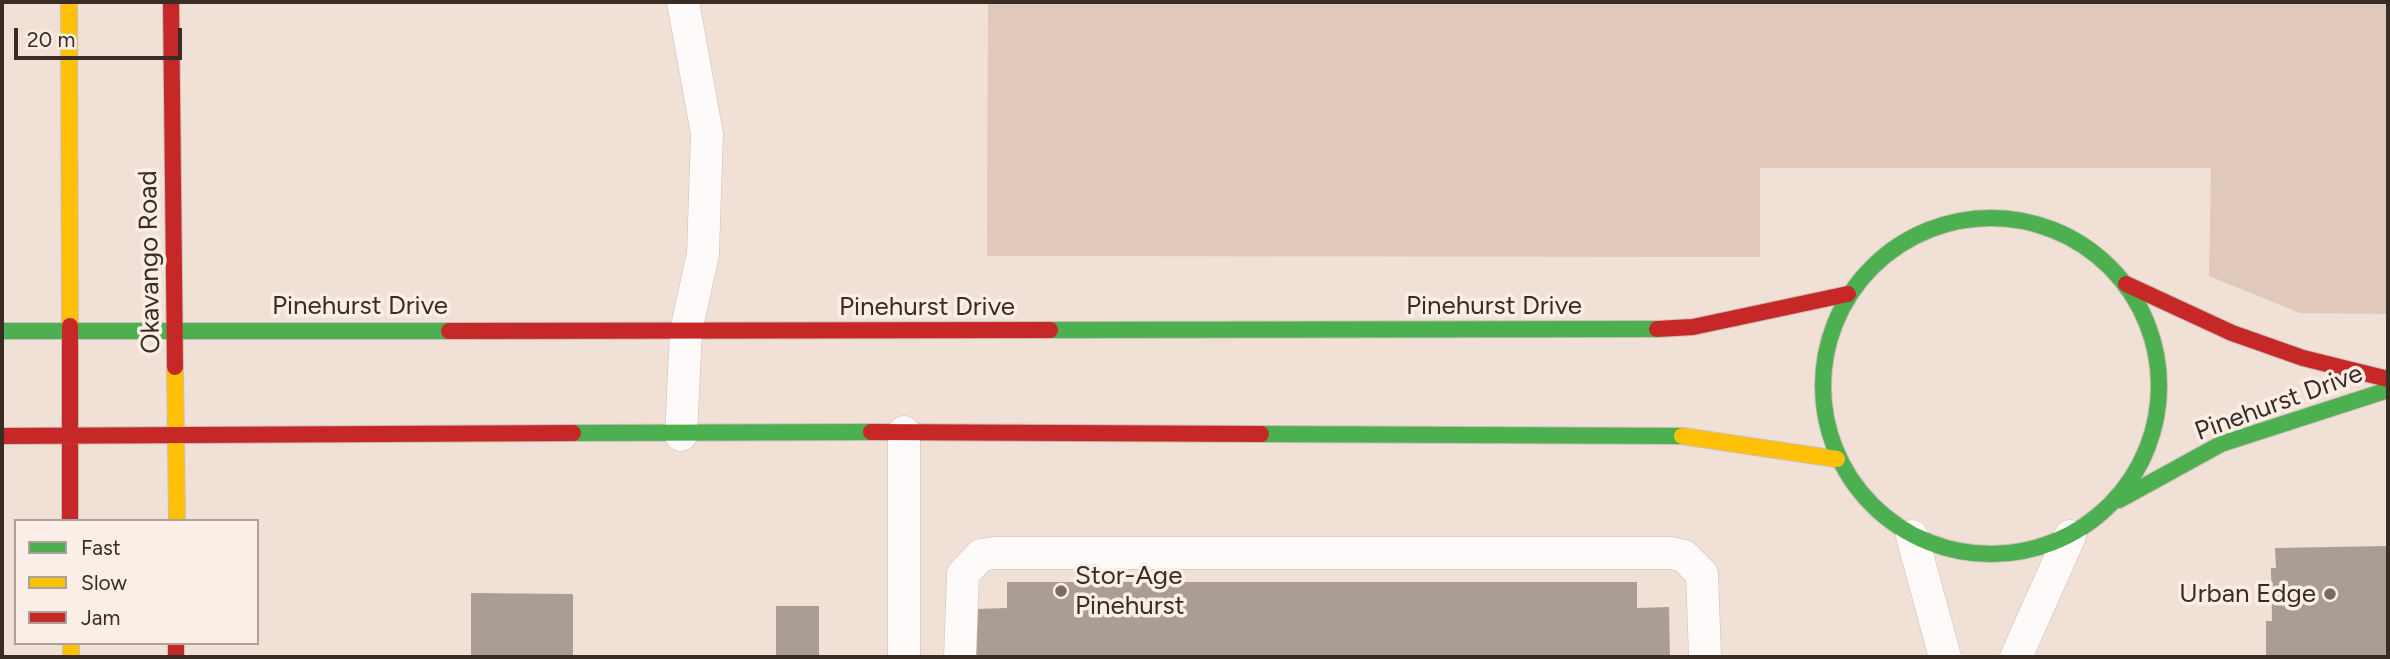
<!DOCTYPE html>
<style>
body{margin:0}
#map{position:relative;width:2390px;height:659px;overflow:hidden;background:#f1e0d6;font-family:Figtree,sans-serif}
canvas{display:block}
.frame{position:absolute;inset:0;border:4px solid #392c25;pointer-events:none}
.legend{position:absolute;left:14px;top:519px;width:245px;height:126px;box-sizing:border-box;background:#fbeee6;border:2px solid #ada099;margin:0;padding:9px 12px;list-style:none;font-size:21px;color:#392c25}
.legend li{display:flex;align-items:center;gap:14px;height:35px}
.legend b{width:35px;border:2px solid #ada099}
.scale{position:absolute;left:14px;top:28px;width:168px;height:32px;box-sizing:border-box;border:4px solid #392c25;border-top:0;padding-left:9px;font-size:21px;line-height:24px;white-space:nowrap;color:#392c25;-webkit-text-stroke:5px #fbeee6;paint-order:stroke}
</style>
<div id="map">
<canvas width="2390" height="659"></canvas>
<div class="frame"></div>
<ul class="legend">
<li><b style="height:9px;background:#4caf50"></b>Fast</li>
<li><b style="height:9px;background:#ffc107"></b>Slow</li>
<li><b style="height:9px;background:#c62828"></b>Jam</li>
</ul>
<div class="scale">20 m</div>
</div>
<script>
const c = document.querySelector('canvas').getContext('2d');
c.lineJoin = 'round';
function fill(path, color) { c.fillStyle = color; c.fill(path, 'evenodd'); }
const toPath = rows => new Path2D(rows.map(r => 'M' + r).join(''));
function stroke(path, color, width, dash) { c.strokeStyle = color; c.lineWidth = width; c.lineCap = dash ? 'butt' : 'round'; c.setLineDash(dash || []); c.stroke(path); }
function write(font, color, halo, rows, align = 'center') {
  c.font = font + ' Figtree,sans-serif'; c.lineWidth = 7; c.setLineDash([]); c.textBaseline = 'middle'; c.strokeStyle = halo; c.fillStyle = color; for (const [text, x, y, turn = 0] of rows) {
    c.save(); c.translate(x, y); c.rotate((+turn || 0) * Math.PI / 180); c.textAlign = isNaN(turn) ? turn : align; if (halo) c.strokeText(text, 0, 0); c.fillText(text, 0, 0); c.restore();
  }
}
fill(toPath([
 [988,2,2388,2,2388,314,2300,313,2209,276,2211,168,1760,168,1760,257,987,256]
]), '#e0c8bb');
fill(toPath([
 [2388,546,2388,657,2266,657,2266,621,2272,621,2271,568,2276,568,2275,548],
 [1007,582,1637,582,1637,608,1669,607,1670,657,974,657,975,609,1007,608],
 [471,593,573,594,573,657,471,657],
 [776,606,819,606,819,657,776,657]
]), '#aa9d96');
const lane = toPath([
 [681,435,686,331,703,254,707,134,683,2],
 [1912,536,1945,657],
 [904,657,904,432],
 [960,657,963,574,981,555,994,553,1671,553,1684,556,1702,574,1705,657],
 [2016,657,2070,536]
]);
const fast = toPath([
 '1823 386a168 168 0 1 1 336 0a168 168 0 1 1-336 0Z',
 [1050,330,1657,329],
 [2,331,449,331],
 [573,433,871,432],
 [1261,434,1682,436],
 [2119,500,2221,444,2388,390]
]);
const slow = toPath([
 [69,2,70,326],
 [175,367,177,521],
 [1682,436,1837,459],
 [71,643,71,657]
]);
const jam = toPath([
 [171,2,175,367],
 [2126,284,2232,333,2303,358,2388,379],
 [70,326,70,521],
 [1657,329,1693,327,1848,294],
 [449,331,1050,330],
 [871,432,1261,434],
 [2,436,573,433],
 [176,643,176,657]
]);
stroke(lane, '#ccbeb6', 33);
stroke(fast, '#ccbeb6', 18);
stroke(slow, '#ccbeb6', 18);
stroke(jam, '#ccbeb6', 18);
stroke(lane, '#fdfaf9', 32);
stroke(fast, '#4caf50', 16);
stroke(slow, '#ffc107', 16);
stroke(jam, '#c62828', 16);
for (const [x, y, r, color] of [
 [1061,591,7,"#796b63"],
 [2330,594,7,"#796b63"]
]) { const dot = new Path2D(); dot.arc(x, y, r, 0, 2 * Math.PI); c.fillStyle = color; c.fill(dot); stroke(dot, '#fbeee6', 2.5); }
write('26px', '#392c25', '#fbeee6', [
 ["Okavango Road",150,262,-91],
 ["Pinehurst Drive",360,306],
 ["Pinehurst Drive",1494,306],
 ["Pinehurst Drive",927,307],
 ["Pinehurst Drive",2279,403,-20]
]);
write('26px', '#392c25', '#fbeee6', [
 ["Stor-Age",1075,576],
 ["Pinehurst",1075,606],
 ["Urban Edge",2316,594,"right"]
], 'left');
</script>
